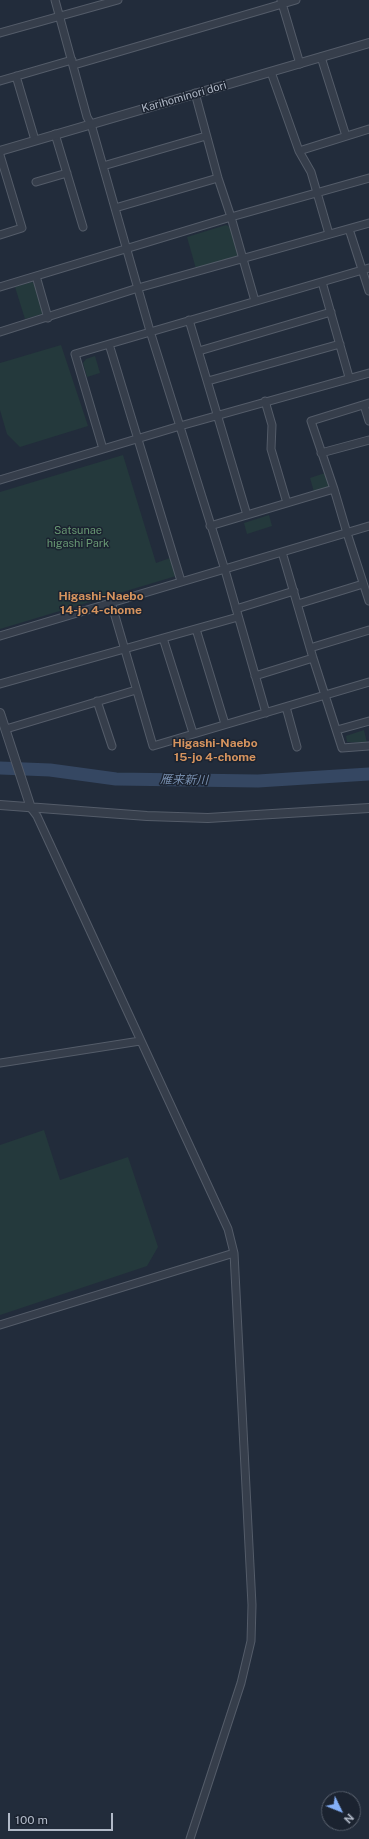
<!DOCTYPE html>
<meta charset="utf-8">
<style>
body{margin:0}
#map{position:relative;width:369px;height:1839px;overflow:hidden;background:#222c3b;font-family:"Public Sans",sans-serif}
canvas{display:block}
.north{position:absolute;left:321px;top:1791px;width:40px;height:40px;box-sizing:border-box;background:#1b2330;border:1px solid #575f6c;border-radius:50%;rotate:133deg;font-size:11px;font-weight:700;line-height:16px;text-align:center;color:#b1b9c7}
.north::after{content:'';display:block;margin:auto;width:14px;height:18px;background:#84b0f8;clip-path:polygon(50% 0,100% 100%,50% 72%,0 100%)}
.scale{position:absolute;left:8px;top:1813px;width:105px;height:18px;box-sizing:border-box;border:2px solid #b1b9c7;border-top:0;padding-left:5px;font-size:12px;line-height:14px;white-space:nowrap;color:#b1b9c7;-webkit-text-stroke:3px #1b2330;paint-order:stroke}
</style>
<div id="map">
<canvas width="369" height="1839"></canvas>
<div class="north">N</div>
<div class="scale">100 m</div>
</div>
<script>
const c = document.querySelector('canvas').getContext('2d');
c.lineJoin = 'round';
function fill(path, color) { c.fillStyle = color; c.fill(path, 'evenodd'); }
const toPath = rows => new Path2D(rows.map(r => 'M' + r).join(''));
function stroke(path, color, width, dash) { c.strokeStyle = color; c.lineWidth = width; c.lineCap = dash ? 'butt' : 'round'; c.setLineDash(dash || []); c.stroke(path); }
function write(font, color, halo, rows, align = 'center') {
  c.font = font + ' "Public Sans","Noto Sans JP",sans-serif'; c.lineWidth = 3; c.setLineDash([]); c.textBaseline = 'middle'; c.strokeStyle = halo; c.fillStyle = color; for (const [text, x, y, turn = 0] of rows) {
    c.save(); c.translate(x, y); c.rotate((+turn || 0) * Math.PI / 180); c.textAlign = isNaN(turn) ? turn : align; if (halo) c.strokeText(text, 0, 0); c.fillText(text, 0, 0); c.restore();
  }
}
fill(toPath([
 [226,225,230,227,238,254,236,258,196,269,187,237],
 [32,282,35,284,43,311,42,314,25,319,15,287],
 [61,345,88,426,20,447,7,434,0,410,0,363],
 [95,356,100,373,87,377,83,363,86,359],
 [123,455,156,563,170,558,176,576,0,629,0,492],
 [325,473,330,486,314,492,310,478],
 [269,515,272,526,247,534,244,523],
 [364,730,367,743,347,742,346,736],
 [44,1130,60,1180,128,1157,158,1247,147,1266,0,1315,0,1145]
]), '#24393c');
stroke(toPath([
 [0,768,50,770,116,779,258,781,369,774]
]), '#354762', 13);
const minor = toPath([
 [55,0,87,117,91,124,150,331,225,570,266,713],
 [281,0,300,64],
 [0,33,118,0],
 [321,57,346,136],
 [74,65,296,0],
 [271,72,299,151,311,172,329,234],
 [16,76,35,140],
 [0,81,72,60],
 [195,93,218,178,231,217,255,301],
 [55,134,83,227],
 [299,151,369,129],
 [0,155,22,228,0,235],
 [103,166,206,136],
 [36,182,67,173],
 [115,208,218,178],
 [349,229,369,291],
 [36,276,48,318],
 [322,282,349,377],
 [0,287,231,217,369,178],
 [189,320,247,515],
 [0,332,138,288,369,223],
 [109,344,181,581],
 [199,351,331,312],
 [208,381,340,344],
 [265,401,272,425,271,449,287,503],
 [369,403,311,421,334,489,347,533,369,601],
 [364,405,369,421],
 [103,449,75,354,369,268],
 [321,453,369,440],
 [0,480,180,426,369,373],
 [210,526,334,489],
 [282,552,313,658,342,748,369,746],
 [111,602,153,746,369,682],
 [298,604,363,584],
 [236,609,294,591],
 [196,629,225,724],
 [0,636,369,526],
 [163,638,193,733],
 [310,648,369,630],
 [255,676,313,658],
 [0,684,238,617],
 [97,701,112,746],
 [286,707,297,747],
 [6,729,136,690],
 [337,730,369,721],
 [31,808,37,816,228,1229,234,1253,252,1605,251,1641,241,1683,190,1839],
 [0,1063,140,1041],
 [0,1325,234,1253]
]);
const tertiary = toPath([
 [0,151,369,43],
 [0,713,31,808],
 [0,805,147,816,208,818,369,808]
]);
stroke(minor, '#545c69', 9);
stroke(tertiary, '#545c69', 10);
stroke(minor, '#363e4b', 7);
stroke(tertiary, '#363e4b', 8);
write('11px', '#b1b9c7', '#1b2330', [
 ["Karihominori dori",184,97,-16]
]);
write('11px', '#689873', '#1b2330', [
 ["Satsunae",78,531],
 ["higashi Park",78,544]
]);
write('bold 12px', '#d5935e', '#1b2330', [
 ["Higashi-Naebo",101,596],
 ["14-jo 4-chome",101,610],
 ["Higashi-Naebo",215,743],
 ["15-jo 4-chome",215,757]
]);
write('italic 12px', '#788faf', '#1b2330', [
 ["雁来新川",184,780,1]
]);
</script>
